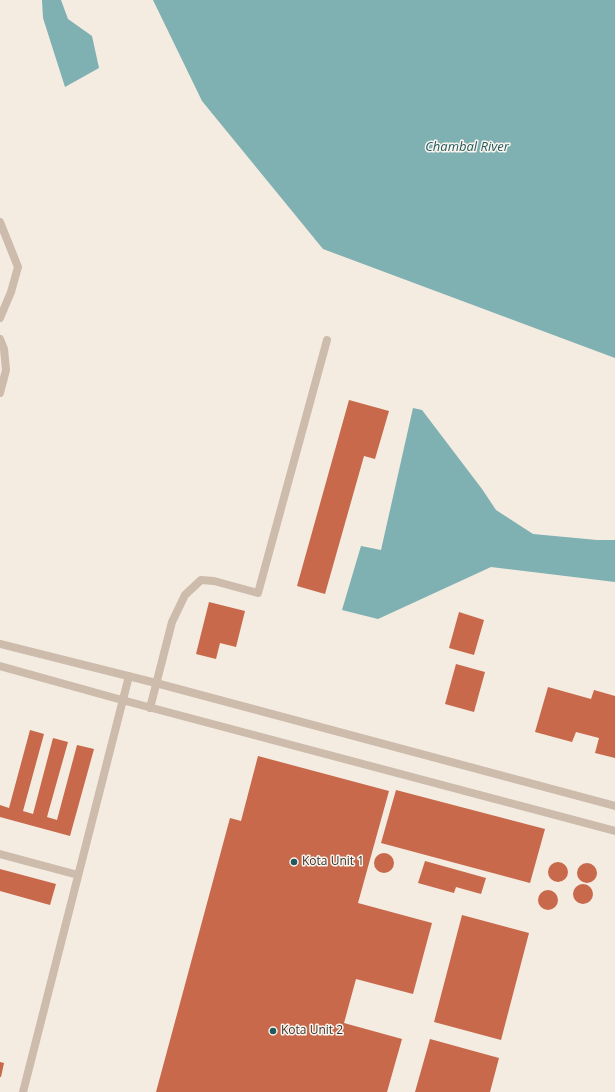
<!DOCTYPE html>
<style>
body{margin:0}
canvas{display:block;background:#f4ebe1}
</style>
<canvas width="615" height="1092"></canvas>
<script>
const c = document.querySelector('canvas').getContext('2d');
c.lineJoin = 'round';
function fill(path, color) { c.fillStyle = color; c.fill(path, 'evenodd'); }
const toPath = rows => new Path2D(rows.map(r => 'M' + r).join(''));
function stroke(path, color, width, dash) { c.strokeStyle = color; c.lineWidth = width; c.lineCap = dash ? 'butt' : 'round'; c.setLineDash(dash || []); c.stroke(path); }
function write(font, color, halo, rows, align = 'center') {
  c.font = font + ' "Open Sans",sans-serif'; c.lineWidth = 3; c.setLineDash([]); c.textBaseline = 'middle'; c.strokeStyle = halo; c.fillStyle = color; for (const [text, x, y, turn = 0] of rows) {
    c.save(); c.translate(x, y); c.rotate((+turn || 0) * Math.PI / 180); c.textAlign = isNaN(turn) ? turn : align; if (halo) c.strokeText(text, 0, 0); c.fillText(text, 0, 0); c.restore();
  }
}
fill(toPath([
 [42,0,61,0,68,19,92,36,99,68,65,87,43,18],
 [153,0,615,0,615,358,323,249,202,101],
 [413,408,422,410,482,489,496,510,533,534,597,540,615,540,615,582,491,567,378,619,342,610,361,546,381,550]
]), '#7fb0b2');
fill(toPath([
 [349,400,389,411,375,459,364,456,325,594,297,586],
 [209,602,245,611,236,647,220,643,216,659,196,654],
 [459,612,484,620,474,655,449,648],
 [456,664,485,672,474,712,445,704],
 [548,687,591,699,594,690,615,696,615,758,595,753,599,738,576,732,572,742,535,732],
 [30,730,44,734,23,811,33,814,53,738,68,742,47,817,57,820,77,745,94,749,70,836,0,817,0,805,9,808],
 [258,756,389,791,358,903,432,923,413,994,356,979,344,1023,402,1039,387,1092,156,1092,230,818,241,821],
 [396,790,545,829,530,883,381,843],
 '374 863a10 10 0 1 1 20 0a10 10 0 1 1-20 0Z',
 [425,861,486,878,481,894,456,887,454,893,418,883],
 '548 872a10 10 0 1 1 20 0a10 10 0 1 1-20 0Z',
 '577 873a10 10 0 1 1 20 0a10 10 0 1 1-20 0Z',
 [0,869,56,884,50,905,0,891],
 '573 894a10 10 0 1 1 20 0a10 10 0 1 1-20 0Z',
 '538 900a10 10 0 1 1 20 0a10 10 0 1 1-20 0Z',
 [462,915,529,933,501,1040,434,1022],
 [430,1039,499,1058,490,1092,415,1092],
 [0,1062,4,1063,1,1077,0,1077]
]), '#c8694b');
stroke(toPath([
 [0,222,18,267,11,292,0,318],
 [0,339,4,349,6,370,0,393],
 [0,644,156,683,615,806],
 [0,666,122,700,615,831],
 [150,708,172,622,185,595,201,580,214,581,258,593,327,340],
 [0,854,78,875],
 [23,1092,129,676]
]), '#cdbbac', 8);
for (const [x, y, r, color] of [
 [294,862,4,"#1f5a5e"],
 [273,1031,4,"#1f5a5e"]
]) { const dot = new Path2D(); dot.arc(x, y, r, 0, 2 * Math.PI); c.fillStyle = color; c.fill(dot); stroke(dot, '#fbf5ee', 1.5); }
write('12px', '#3b302b', '#fbf5ee', [
 ["Kota Unit 1",302,862],
 ["Kota Unit 2",281,1031]
], 'left');
write('italic 13px', '#1f5a5e', '#fbf5ee', [
 ["Chambal River",467,147]
]);
</script>
